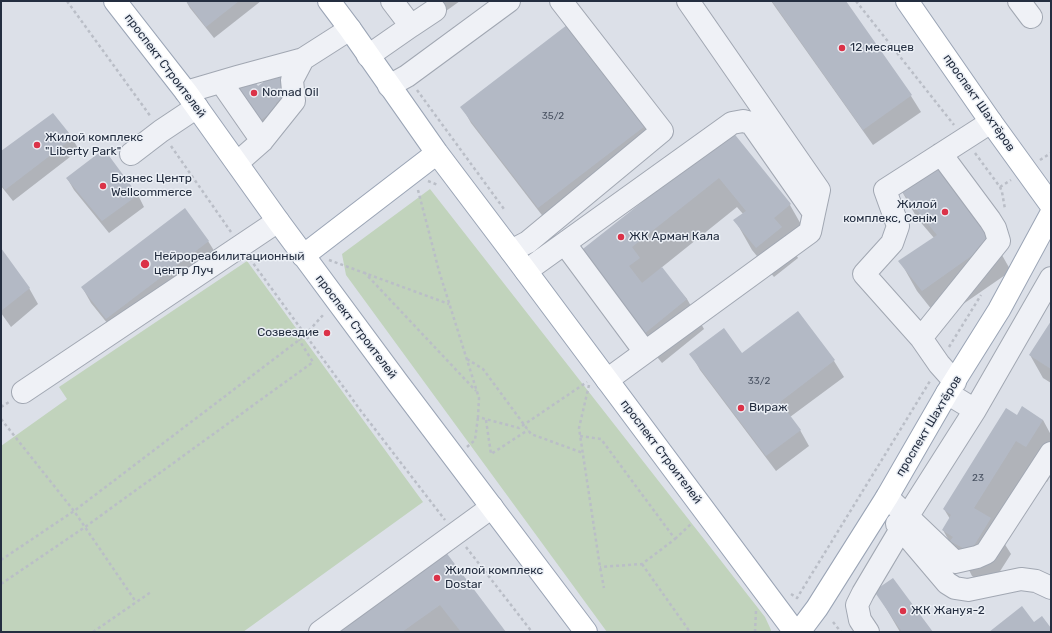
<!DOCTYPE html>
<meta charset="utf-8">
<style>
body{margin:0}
#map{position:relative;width:1052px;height:633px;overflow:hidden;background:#dce0e8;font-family:Rubik,sans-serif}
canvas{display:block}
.frame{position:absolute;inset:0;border:2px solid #242e40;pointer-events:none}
</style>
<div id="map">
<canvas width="1052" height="633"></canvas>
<div class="frame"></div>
</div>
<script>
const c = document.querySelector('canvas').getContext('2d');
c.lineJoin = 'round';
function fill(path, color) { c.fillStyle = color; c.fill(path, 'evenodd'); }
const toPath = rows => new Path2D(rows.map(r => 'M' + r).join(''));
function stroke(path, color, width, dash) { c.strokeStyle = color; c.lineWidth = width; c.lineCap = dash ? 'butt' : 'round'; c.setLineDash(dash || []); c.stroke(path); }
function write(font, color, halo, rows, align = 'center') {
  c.font = font + ' Rubik,sans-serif'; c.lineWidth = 3; c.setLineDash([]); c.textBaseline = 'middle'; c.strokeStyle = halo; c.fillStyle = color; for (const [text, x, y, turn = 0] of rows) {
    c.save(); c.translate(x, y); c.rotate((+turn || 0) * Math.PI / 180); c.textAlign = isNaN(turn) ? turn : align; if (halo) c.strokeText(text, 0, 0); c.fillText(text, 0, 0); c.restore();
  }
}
fill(toPath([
 [430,189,765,617,771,630,771,632,607,632,346,275,342,254],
 [247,261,423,502,243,632,1,632,1,446,67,399,59,387]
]), '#c1d3bc');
fill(toPath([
 [186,1,261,1,214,38,190,8],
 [428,1,460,1,439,16],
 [771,1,845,1,911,96,921,112,873,145],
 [258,87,290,92,268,131,246,101],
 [462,107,644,126,653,142,548,223,471,123],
 [731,132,790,205,807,235,792,247,798,258,774,277,752,250,735,220,743,214,737,207,661,268,687,299,704,329,662,363,597,283],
 [72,138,79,150,13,201,1,186,1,153],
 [67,178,138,195,144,207,109,233,74,190],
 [900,188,994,241,1011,271,940,320,917,291,900,261,934,238,917,218],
 [208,241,218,257,116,334,91,303,82,287],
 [1,250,29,288,38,304,11,327,1,313],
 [798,313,834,361,844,377,790,417,800,430,809,446,776,471,700,370,691,354,742,354],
 [1051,323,1051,383,1043,378,1030,355],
 [1017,416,1043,420,1051,435,1051,475,1047,482,1037,476,999,535,1011,554,990,587,972,576,968,568,963,566,943,530,950,519,944,509],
 [445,553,505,632,340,632],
 [876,591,931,632,900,632]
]), '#0003');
fill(toPath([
 [186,1,239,1,206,27],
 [772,1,846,1,912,95,863,130],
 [567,25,645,126,538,208,460,107],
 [277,72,291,91,276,103,277,108,261,120,238,88,252,78,258,86],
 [53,113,73,138,5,190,1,184,1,151],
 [732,131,791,204,774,218,782,227,756,248,733,220,746,211,719,178,632,247,640,258,629,266,642,283,662,267,687,299,644,334,579,252],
 [104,149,138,195,102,221,66,178],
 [935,163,994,240,922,291,898,261,937,235,899,188],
 [185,208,209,241,106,319,81,287],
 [1,248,30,288,1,311],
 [798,311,835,360,780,402,801,430,766,456,689,354,724,328,742,353],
 [1051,321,1051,369,1029,355],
 [1022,406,1043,420,1026,447,1016,441,974,508,991,518,970,552,950,541,953,537,942,530,951,515,943,509,1006,408,1017,415],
 [445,551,506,632,461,632,440,605,402,632,338,632],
 [893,578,933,632,902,632,874,591],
 [1022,606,1034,622,1042,616,1051,628,1051,632,989,632]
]), '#b3b9c5');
const minor = toPath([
 [1019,1,1031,17],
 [411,26,435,10],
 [368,56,411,26,392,1],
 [221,82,262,141],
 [389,86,407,76,509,1],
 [186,92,237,77,303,59,350,29],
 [131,154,161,131,197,107],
 [237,163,262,141,294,101,292,80,303,59],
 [565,244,645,352],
 [511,251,528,242,662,131,561,1],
 [526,271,732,123,743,121,751,123,814,213],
 [921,338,999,241,995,228,990,220,941,154],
 [607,380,810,232,814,213,819,190,688,1],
 [955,382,939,364,921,338,864,274,892,243,898,226,885,190,991,122],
 [23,392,278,221],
 [947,393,975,410],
 [887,497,955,562,977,557,986,553,1051,453],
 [907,517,975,410,1051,278],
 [897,524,947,583,955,588,968,590,1021,579,1036,581,1051,588],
 [320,632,492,507],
 [868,632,860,620,857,605,863,593,901,529]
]);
const major = toPath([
 [115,1,186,92,278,221,398,383,586,632],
 [329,1,350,29,437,153,511,251,795,632],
 [907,1,991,122,1051,205],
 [303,256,437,153],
 [799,632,817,608,887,497,947,393,999,310,1051,214]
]);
stroke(minor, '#a1a7b2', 24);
stroke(major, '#9aa4b5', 24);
stroke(toPath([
 [67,1,151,117],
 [856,1,954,125],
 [417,90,504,209],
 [171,146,231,232],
 [975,153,1000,187,1002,192,1005,209],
 [1040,160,1051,153],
 [428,181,438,185],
 [1000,187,1011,180],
 [418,190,439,271,479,398,478,417,519,428,587,382],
 [250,259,361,411,445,520],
 [329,260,449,304],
 [364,272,476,391],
 [949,347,981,295],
 [467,359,483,369,531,434,583,453],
 [589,385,579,428,600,567,604,588],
 [1,407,9,402],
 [1,419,74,511,136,602],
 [486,420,491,454,528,430],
 [580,436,601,439,675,539,642,564,600,567],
 [467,447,475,440,478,417],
 [675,539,692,523],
 [466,547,532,632],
 [1,560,74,511,299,340,305,335,324,314,324,313],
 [642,564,690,632],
 [1,584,85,527,313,362,299,340],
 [791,594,797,598,894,440,930,381],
 [833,622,841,632],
 [93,632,151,592],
 [755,632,756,611]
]), '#babec7', 2.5, [3, 3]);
stroke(minor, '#eff1f6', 22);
stroke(major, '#fff', 22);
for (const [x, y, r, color] of [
 [842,48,4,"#db3248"],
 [254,93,4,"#db3248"],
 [37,145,4,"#db3248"],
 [103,186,4,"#db3248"],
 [945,212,4,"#db3248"],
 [621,237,4,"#db3248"],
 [145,264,5,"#db3248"],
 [327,333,4,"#db3248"],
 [741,408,4,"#db3248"],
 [437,578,4,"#db3248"],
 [903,611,4,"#db3248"]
]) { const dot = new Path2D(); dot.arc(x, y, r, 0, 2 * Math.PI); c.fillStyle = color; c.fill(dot); stroke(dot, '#ebeff5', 1.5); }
write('10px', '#485161', null, [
 ["35/2",553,116],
 ["33/2",759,381],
 ["23",978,478]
]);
write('12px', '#242e40', '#ebeff5', [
 ["12 месяцев",850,48],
 ["Nomad Oil",262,93],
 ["Жилой комплекс",45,138],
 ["\"Liberty Park\"",45,152],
 ["Бизнес Центр",111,179],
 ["Wellcommerce",111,193],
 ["Жилой",937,205,"right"],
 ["комплекс, Сенiм",937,219,"right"],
 ["ЖК Арман Кала",629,237],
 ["Нейрореабилитационный",154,257],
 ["центр Луч",154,271],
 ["Созвездие",319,333,"right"],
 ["Вираж",749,408],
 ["Жилой комплекс",445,571],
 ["Dostar",445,585],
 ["ЖК Жануя-2",911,611]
], 'left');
write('12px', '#242e40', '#ebeff5', [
 ["проспект Строителей",165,66,53],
 ["проспект Шахтёров",979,103,55],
 ["проспект Строителей",356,327,53],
 ["проспект Шахтёров",929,426,-59],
 ["проспект Строителей",661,452,53]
]);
</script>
